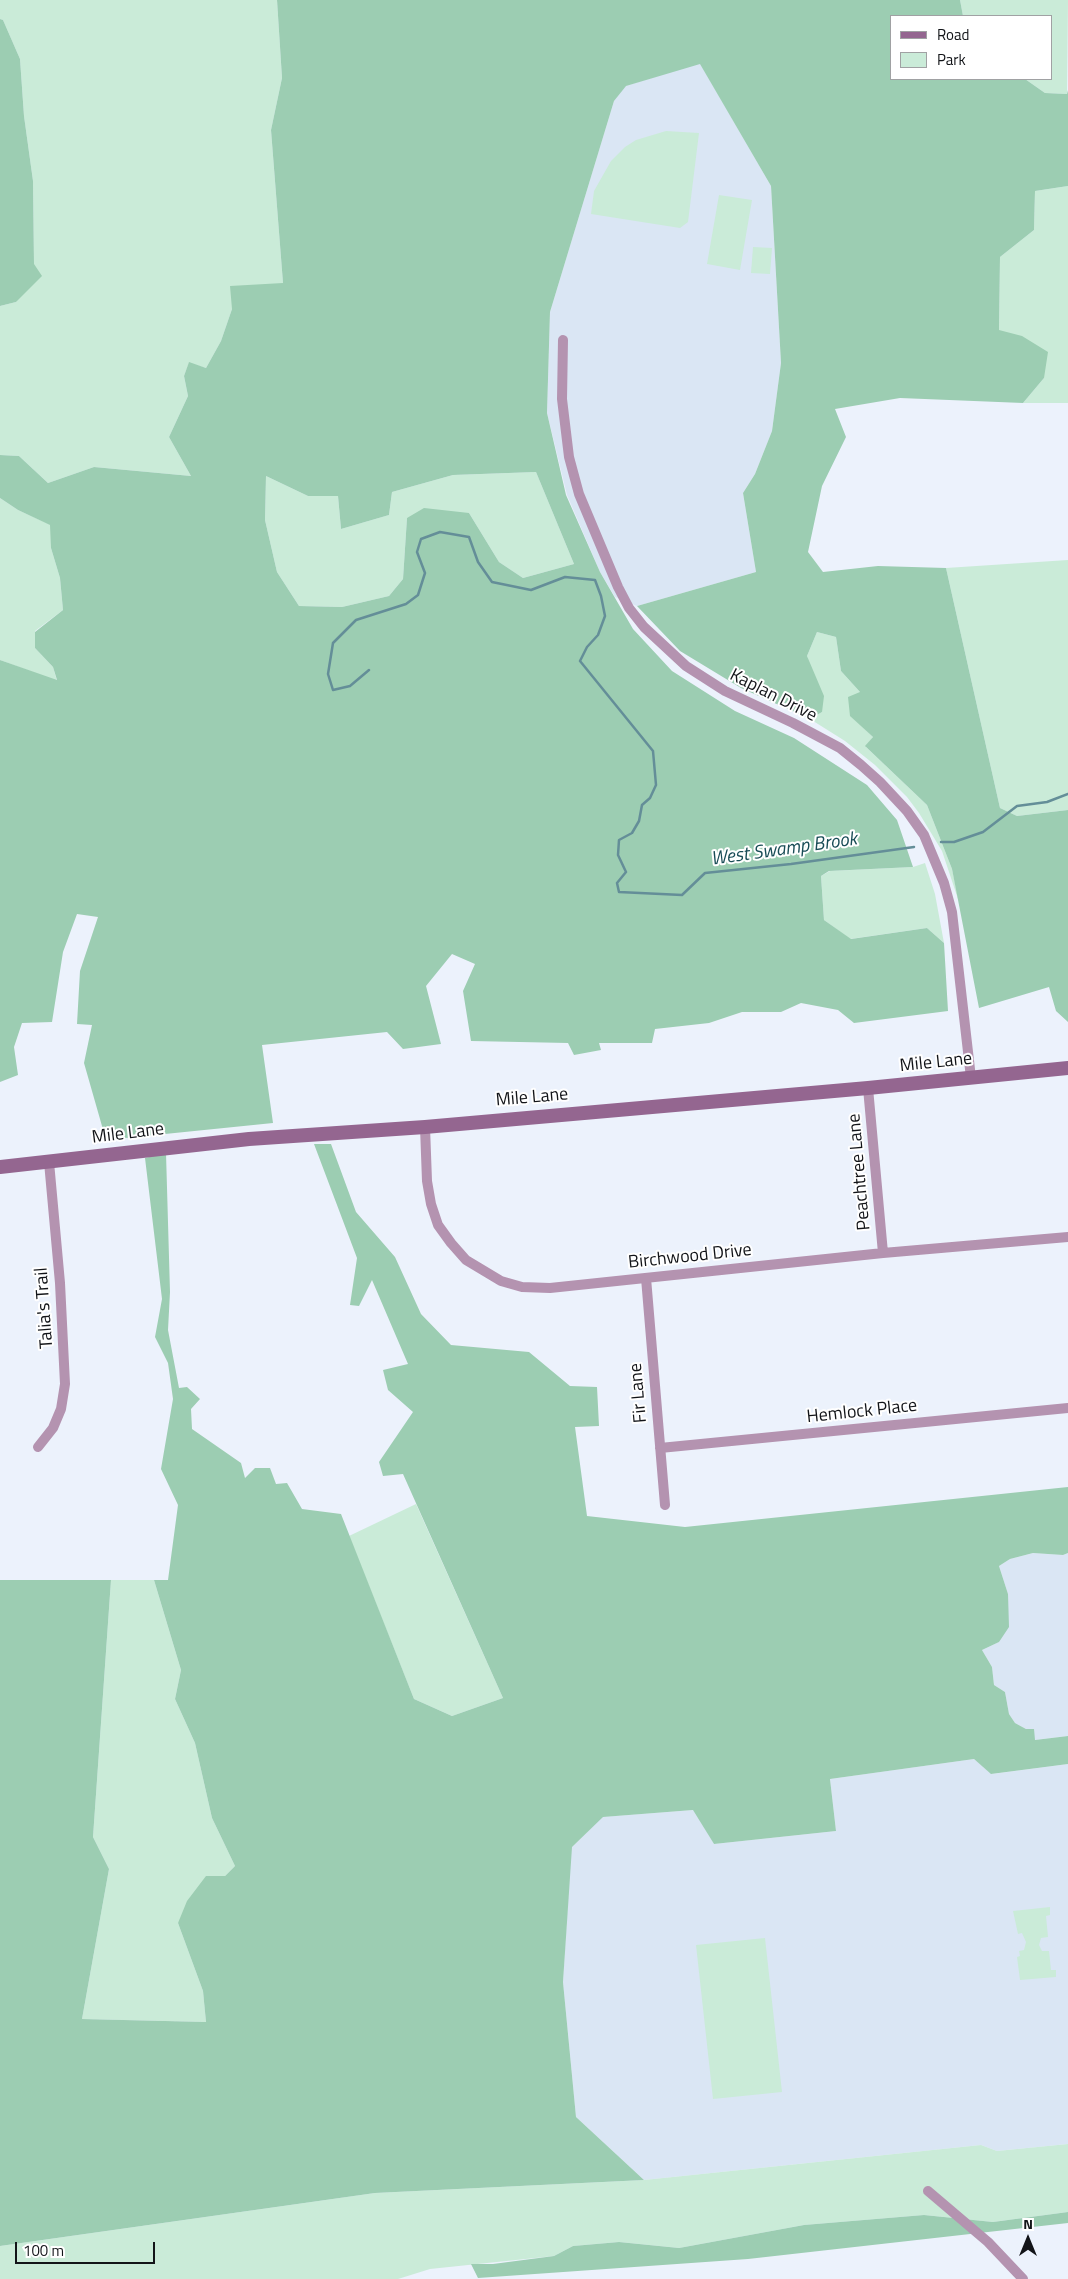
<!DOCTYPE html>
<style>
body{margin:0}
#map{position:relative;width:1068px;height:2279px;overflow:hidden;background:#ecf2fc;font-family:"Titillium Web",sans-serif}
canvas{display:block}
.legend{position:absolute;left:890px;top:15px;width:162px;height:65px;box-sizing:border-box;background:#fff;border:1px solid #a0a1a3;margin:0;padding:6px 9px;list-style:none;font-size:15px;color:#121418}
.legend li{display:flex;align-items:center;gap:10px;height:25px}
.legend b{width:25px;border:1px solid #a0a1a3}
.north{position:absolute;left:1003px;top:2214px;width:50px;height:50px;-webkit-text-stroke:4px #fff;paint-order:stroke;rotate:0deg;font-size:14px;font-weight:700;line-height:20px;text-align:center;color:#121418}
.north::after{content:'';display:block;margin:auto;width:18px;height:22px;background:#121418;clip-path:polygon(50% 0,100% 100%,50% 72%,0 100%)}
.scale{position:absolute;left:15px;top:2242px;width:140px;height:22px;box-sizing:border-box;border:2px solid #121418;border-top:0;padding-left:6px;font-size:15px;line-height:18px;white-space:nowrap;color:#121418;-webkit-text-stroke:4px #fff;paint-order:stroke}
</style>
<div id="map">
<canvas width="1068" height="2279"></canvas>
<ul class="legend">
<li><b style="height:6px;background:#946690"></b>Road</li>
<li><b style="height:14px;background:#caebd8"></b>Park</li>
</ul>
<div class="north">N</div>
<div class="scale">100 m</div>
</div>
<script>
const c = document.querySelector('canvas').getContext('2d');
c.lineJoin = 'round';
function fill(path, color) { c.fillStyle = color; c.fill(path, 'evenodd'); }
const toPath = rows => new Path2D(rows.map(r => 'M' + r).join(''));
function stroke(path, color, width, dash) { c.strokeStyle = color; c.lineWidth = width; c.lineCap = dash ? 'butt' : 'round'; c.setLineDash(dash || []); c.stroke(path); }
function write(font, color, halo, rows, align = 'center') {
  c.font = font + ' "Titillium Web",sans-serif'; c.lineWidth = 4; c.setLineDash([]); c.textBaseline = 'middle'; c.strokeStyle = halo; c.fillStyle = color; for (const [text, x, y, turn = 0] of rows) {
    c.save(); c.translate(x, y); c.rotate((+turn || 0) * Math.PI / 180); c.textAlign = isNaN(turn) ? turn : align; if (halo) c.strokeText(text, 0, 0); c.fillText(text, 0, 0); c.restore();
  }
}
fill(toPath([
 [700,63,771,186,781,363,772,431,755,474,743,493,756,572,637,606,615,597,600,572,567,495,547,413,550,312,614,101,625,86],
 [1033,1553,1063,1555,1068,1553,1068,1736,1035,1740,1026,1729,1015,1723,1009,1714,1005,1692,994,1685,992,1667,982,1650,999,1642,1008,1594,999,1566,1010,1559],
 [974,1759,992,1774,1068,1764,1068,2144,997,2151,981,2145,644,2180,576,2117,563,1982,571,1848,602,1817,694,1810,714,1844,836,1831,830,1779]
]), '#dae6f4');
fill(toPath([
 [0,0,277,0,282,78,271,130,283,283,232,309,221,341,206,368,189,363,184,376,188,396,169,437,191,476,94,467,48,483,19,456,0,455,0,306,16,302,34,264,33,181,24,116,20,59,3,20,0,19],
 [960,0,1068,0,1067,94,1045,93,1025,79,1052,79,1052,16,963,16],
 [666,131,699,133,688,222,680,228,591,214,594,191,611,161,625,147,636,140],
 [1068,186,1068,403,1023,403,1044,378,999,331,1000,257,1034,230,1035,191],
 [719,195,752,200,740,270,707,264],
 [753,247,772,248,770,274,751,273],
 [536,472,574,564,523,578,499,562,469,513,407,518,403,579,389,596,342,607,299,606,277,572,265,520,266,476,308,496,338,496,341,529,389,515,392,492,453,475],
 [0,498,18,510,51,525,51,548,60,578,63,610,35,631,35,648,53,667,57,681,0,660],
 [1068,560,1068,810,1017,816,1000,808,946,568],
 [817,632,836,637,841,671,861,693,850,715,873,737,866,747,927,805,952,869,959,902,942,851,919,813,907,797,875,765,845,741,810,719,822,712,807,656],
 [925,863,935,894,944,943,927,928,850,939,824,920,821,876,830,871,913,867],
 [416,1504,503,1698,452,1716,414,1699,349,1536],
 [111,1580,154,1580,181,1670,175,1699,195,1743,212,1818,235,1866,178,1923,203,1991,206,2022,82,2019,109,1869,93,1837],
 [1050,1907,1050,1915,1046,1916,1048,1937,1041,1938,1039,1945,1042,1951,1049,1951,1051,1970,1056,1970,1056,1977,1020,1980,1017,1957,1020,1956,1019,1951,1024,1950,1026,1942,1022,1933,1018,1934,1013,1911],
 [765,1938,782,2092,713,2099,696,1945],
 [1068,2144,1068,2212,993,2222,924,2215,804,2225,679,2248,619,2242,573,2246,554,2256,430,2269,398,2279,0,2279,0,2246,375,2193,644,2180,981,2145,997,2151]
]), '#caebd8');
fill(toPath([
 [277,0,960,0,963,16,892,16,892,79,1025,79,1045,93,1067,94,1068,90,1068,186,1035,191,1034,230,1000,257,999,330,1022,336,1048,352,1044,378,1023,403,900,398,835,409,846,437,822,486,808,552,823,572,878,566,946,568,1000,808,1017,816,1068,810,1068,1022,1056,1011,1049,987,979,1008,952,869,927,805,865,746,873,737,850,716,848,697,860,692,841,671,836,637,817,632,807,656,824,696,822,712,810,719,741,688,680,651,637,606,756,572,743,493,755,474,772,431,781,363,771,186,700,64,626,86,614,101,550,312,547,413,566,495,600,572,633,629,672,671,735,711,794,738,867,785,897,820,913,867,829,871,821,876,824,920,851,939,927,928,944,943,948,1011,854,1023,838,1010,801,1003,781,1012,742,1012,709,1023,655,1029,652,1043,599,1043,601,1050,574,1055,568,1043,471,1041,463,991,475,964,452,954,426,986,441,1044,403,1049,387,1032,262,1045,273,1123,106,1140,84,1063,92,1025,77,1024,80,971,98,917,77,914,63,952,52,1022,22,1023,14,1047,18,1075,0,1082,0,660,57,680,53,667,35,648,35,632,63,610,60,578,51,548,50,525,18,510,0,498,0,455,19,456,48,483,94,467,191,476,169,437,188,396,184,376,189,362,206,368,221,341,232,309,230,286,283,283,271,130,282,78],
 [536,472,574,564,523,578,499,562,469,513,424,508,407,518,403,579,389,596,342,607,299,606,277,572,265,520,266,476,308,496,338,496,341,529,389,515,392,492,453,475],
 [0,19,3,20,20,59,24,116,33,181,34,264,42,276,16,302,0,306],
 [314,1144,331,1144,356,1212,395,1257,421,1314,451,1345,529,1352,570,1386,597,1387,599,1426,575,1427,587,1516,685,1527,1068,1487,1068,1553,1063,1555,1033,1553,1010,1559,999,1566,1008,1594,1009,1627,999,1642,982,1650,992,1667,994,1685,1005,1692,1009,1714,1015,1723,1026,1729,1034,1729,1035,1740,1068,1736,1068,1764,991,1774,974,1759,830,1779,836,1831,714,1844,693,1810,603,1817,572,1847,563,1982,576,2117,644,2180,375,2193,0,2246,0,1580,111,1580,93,1837,109,1869,82,2019,206,2022,203,1991,178,1923,187,1901,206,1876,225,1876,235,1866,212,1818,195,1743,175,1699,181,1670,154,1580,168,1580,178,1505,161,1469,173,1399,168,1363,155,1337,162,1299,145,1158,166,1153,170,1292,168,1330,179,1388,187,1387,200,1399,191,1409,192,1429,241,1463,245,1478,255,1468,270,1468,276,1484,287,1483,302,1509,341,1514,414,1699,452,1716,503,1698,403,1474,383,1476,379,1462,413,1412,388,1390,383,1370,408,1364,372,1280,359,1306,350,1305,357,1258],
 [1068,2212,1068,2223,748,2259,478,2278,471,2264,493,2264,554,2256,573,2246,619,2242,679,2248,804,2225,924,2215,993,2222]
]), '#9ccdb2');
stroke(toPath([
 [369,670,350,686,333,690,328,674,333,643,356,620,406,604,418,595,425,573,417,552,421,539,440,532,469,537,478,562,492,582,531,590,565,577,595,580,601,596,605,616,598,635,587,647,580,661,653,751,656,785,650,798,642,805,639,821,632,833,619,840,618,855,626,872,617,883,619,892,682,895,705,873,791,864,914,847],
 [941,842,954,842,983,832,1017,806,1047,802,1068,794]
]), '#648e98', 2.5);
stroke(toPath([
 [563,340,562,399,569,457,579,494,618,587,629,608,644,627,686,666,725,691,793,723,840,748,861,765,880,782,907,811,924,835,944,883,952,912,971,1078],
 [868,1088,883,1253],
 [425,1127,427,1181,431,1204,438,1225,451,1243,466,1260,501,1281,522,1287,550,1288,883,1253,1068,1237],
 [646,1278,665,1505],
 [38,1447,53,1428,61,1409,65,1384,60,1283,49,1162],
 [660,1448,1068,1408],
 [928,2191,988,2242,1023,2279]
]), '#b493b0', 10);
stroke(toPath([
 [0,1167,249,1139,425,1127,868,1088,1068,1068]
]), '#946690', 14);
write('18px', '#121418', '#fff', [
 ["Kaplan Drive",773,696,27],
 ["Mile Lane",936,1063,-6],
 ["Mile Lane",532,1098,-5],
 ["Mile Lane",128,1134,-7],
 ["Peachtree Lane",860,1172,-95],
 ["Birchwood Drive",690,1257,-6],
 ["Talia's Trail",45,1308,-94],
 ["Fir Lane",639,1393,-95],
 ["Hemlock Place",862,1412,-6]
]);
write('italic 19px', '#184c56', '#fff', [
 ["West Swamp Brook",784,850,-8]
]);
</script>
